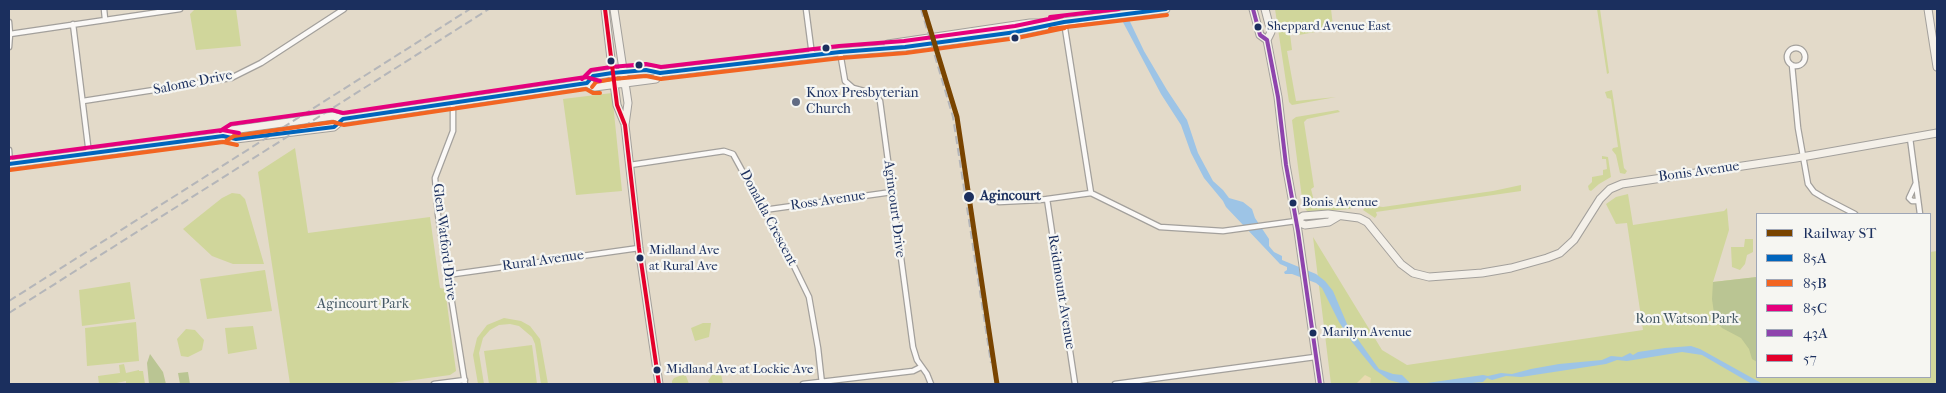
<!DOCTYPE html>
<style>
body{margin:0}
#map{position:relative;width:1946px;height:393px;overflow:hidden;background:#e3dac9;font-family:"IM FELL French Canon",serif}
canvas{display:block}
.frame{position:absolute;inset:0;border:10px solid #1b2f5e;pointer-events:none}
.legend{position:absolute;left:1756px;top:213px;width:175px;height:165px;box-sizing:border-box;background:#f6f6f2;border:1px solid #9ea6b7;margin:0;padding:6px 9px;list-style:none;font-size:15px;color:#1b2f5e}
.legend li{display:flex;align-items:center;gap:10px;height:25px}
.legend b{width:25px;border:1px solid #9ea6b7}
</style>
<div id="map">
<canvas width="1946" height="393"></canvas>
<div class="frame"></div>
<ul class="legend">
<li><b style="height:6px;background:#794400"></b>Railway ST</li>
<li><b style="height:6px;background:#0065bd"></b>85A</li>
<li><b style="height:6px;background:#f26522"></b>85B</li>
<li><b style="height:6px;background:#e5007d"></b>85C</li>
<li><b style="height:6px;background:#8e44ad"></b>43A</li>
<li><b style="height:6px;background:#e4002b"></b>57</li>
</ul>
</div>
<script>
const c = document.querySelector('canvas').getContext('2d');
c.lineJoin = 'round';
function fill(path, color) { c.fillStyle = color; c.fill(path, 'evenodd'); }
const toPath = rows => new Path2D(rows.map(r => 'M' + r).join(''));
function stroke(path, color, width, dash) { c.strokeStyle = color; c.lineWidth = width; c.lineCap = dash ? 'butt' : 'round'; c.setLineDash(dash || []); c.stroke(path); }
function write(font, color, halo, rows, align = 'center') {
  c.font = font + ' "IM FELL French Canon",serif'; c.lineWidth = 4.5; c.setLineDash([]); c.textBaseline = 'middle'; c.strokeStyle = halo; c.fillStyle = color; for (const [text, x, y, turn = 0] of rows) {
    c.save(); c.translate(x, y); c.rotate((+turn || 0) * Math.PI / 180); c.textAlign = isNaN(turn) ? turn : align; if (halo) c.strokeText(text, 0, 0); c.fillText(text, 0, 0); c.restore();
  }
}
fill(toPath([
 [195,9,236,9,241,46,196,50,190,14],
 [1275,9,1331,9,1333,26,1331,29,1299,35,1290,34,1292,50,1287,51,1296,101,1336,97,1292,105,1289,102],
 [1597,9,1600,9,1609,73,1607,74],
 [1612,90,1624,168,1627,171,1625,174,1620,173,1616,155,1612,150,1613,148,1618,147,1611,99,1607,98,1605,92],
 [612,93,622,191,576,195,563,99],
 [1338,110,1340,112,1307,119,1304,122,1314,187,1311,189,1314,201,1319,202,1320,206,1353,202,1353,204,1350,209,1313,212,1307,211,1303,206,1292,120,1296,117],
 [295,148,308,233,430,217,440,288,445,289,456,371,450,375,385,384,290,384,258,172],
 [1602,156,1608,157,1611,177,1599,184,1591,191,1589,190,1588,186,1592,182,1592,177,1603,175,1603,170,1607,169,1606,159,1602,159],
 [1521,185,1521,191,1376,212,1377,215,1375,218,1363,210,1367,205,1383,207,1493,191],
 [232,193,240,194,245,199,264,264,233,264,212,256,183,229,222,198],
 [1628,194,1633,225,1724,211,1727,208,1729,230,1713,282,1757,277,1757,377,1930,377,1930,252,1937,251,1937,384,1331,384,1313,237,1382,350,1407,365,1643,330,1627,223,1616,224,1606,204,1616,197],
 [1745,239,1753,239,1753,252,1747,255,1745,264,1740,270,1732,267,1731,247,1744,247],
 [265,270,272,311,207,319,200,279],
 [130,282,135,319,82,326,79,290],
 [504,318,521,321,530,326,540,339,548,384,541,384,535,344,532,337,519,326,510,324,499,325,490,330,483,338,479,353,484,384,478,384,473,355,477,338,487,325],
 [136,322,139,361,87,366,85,328],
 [703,323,711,323,709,337,695,341,691,328],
 [253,326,257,349,228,354,225,328],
 [186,329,195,330,204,340,202,350,188,357,181,356,177,339],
 [532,345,537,384,489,384,484,351],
 [124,364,126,373,139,370,139,371,143,371,145,384,126,384,126,381,112,384,99,384,98,376,120,373,119,365],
 [721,374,723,384,710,384,708,381,712,375],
 [682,375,686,376,689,384,672,384,672,381,674,378]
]), '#d0d69b');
fill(toPath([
 [1757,277,1757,362,1752,359,1749,349,1741,338,1722,328,1715,320,1712,299,1713,282],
 [150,354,163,372,166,384,149,384,147,363],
 [188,372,190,384,180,384,178,373]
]), '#bac593');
fill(toPath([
 [1365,375,1371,378,1370,384,1356,384]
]), '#e9dab1');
fill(toPath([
 [1116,9,1124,9,1144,51,1167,90,1187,120,1198,153,1213,181,1223,190,1229,198,1243,202,1252,209,1255,218,1269,239,1269,246,1274,252,1282,256,1282,260,1316,274,1325,281,1333,291,1347,324,1379,369,1393,374,1402,375,1410,383,1427,383,1483,375,1488,376,1501,373,1512,374,1531,369,1559,364,1602,360,1611,356,1622,357,1630,353,1633,355,1638,352,1665,348,1691,346,1700,349,1763,384,1752,384,1702,355,1682,352,1627,361,1617,360,1606,364,1521,377,1506,376,1492,380,1487,378,1483,382,1461,384,1404,384,1389,380,1374,369,1352,342,1339,322,1322,288,1316,283,1292,274,1285,274,1284,272,1287,270,1287,267,1280,264,1226,207,1223,201,1204,178,1191,153,1181,125,1161,94]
]), '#9dc4e6');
const street = toPath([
 [104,9,105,19],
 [806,9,812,55],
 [9,22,10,34,9,47],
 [1064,22,1091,193],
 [73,24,89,154],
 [10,34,180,9],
 '1787 57a9 9 0 1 1 18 0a9 9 0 1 1-18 0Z',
 [840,52,845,81,853,88,875,94,880,101,913,347,917,360,927,374,931,384],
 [1792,65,1798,128,1808,184,1814,192,1824,198,1855,214],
 [83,101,231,78,261,63,344,9],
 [453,103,453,131,435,178,438,215,465,384],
 [1910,138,1920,214],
 [9,150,10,164],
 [630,165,724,151,733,154,790,258,809,297,818,348,822,384],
 [1916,183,1909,198,1912,201,1918,201],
 [1091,193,1160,227,1223,231,1296,221],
 [1047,199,1075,384],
 [999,202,1040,200,1091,193],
 [764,210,892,192],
 [447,275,639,248],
 [434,384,465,380],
 [803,384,913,371,921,367],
 [1115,384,1315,357]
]);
const secondary = toPath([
 [605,9,614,84,617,105,624,122],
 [614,9,628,103,625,125,639,248,659,384],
 [1253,9,1260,35,1267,40,1278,97,1286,165,1298,231,1320,384],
 [1265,9,1271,32,1267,40],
 [1928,9,1937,67],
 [1062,22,1166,9],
 [888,44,1030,23,1051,23],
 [587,83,593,76,612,73,646,70,655,71,660,73,840,52,905,47,1016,32,1064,22],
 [223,136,232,130,333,116,343,119,587,83,595,87,656,79,660,73],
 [9,164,223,136,236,139,334,127,343,119],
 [1296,221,1303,216,1328,214,1359,218,1367,222,1401,264,1413,273,1429,277,1482,273,1511,268,1547,258,1560,253,1574,240,1600,199,1610,189,1622,184,1796,158,1937,133],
 [1296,221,1305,225,1329,222,1339,216]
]);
stroke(street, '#a3a09c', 7);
stroke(secondary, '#a3a09c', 9);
stroke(street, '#fbf9f7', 4.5);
stroke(secondary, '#f4f0e9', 7);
stroke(toPath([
 [921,9,953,117,991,363],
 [9,301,470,9],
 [9,313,489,9]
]), '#b5b6b9', 2, [8, 4]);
stroke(toPath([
 [9,164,223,136,236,139,334,127,343,119,587,83,593,76,612,73,646,70,660,73,840,52,905,47,1016,32,1064,22,1166,9]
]), '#0065bd', 4);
stroke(toPath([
 [1050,29,1167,15],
 [592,87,596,82,613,79,646,76,661,79,841,58,906,53,1017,38,1065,28],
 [226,141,234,136,333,122,344,125,586,89,593,93,600,93],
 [10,170,223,142,237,145]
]), '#f26522', 4);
stroke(toPath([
 [1050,17,1119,9],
 [582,79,591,70,611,67,646,64,661,67,839,46,904,41,1015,26,1063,16],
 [220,131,231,124,332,110,343,113,586,77,600,81],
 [9,158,222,130,239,133]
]), '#e5007d', 4);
stroke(toPath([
 [1253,9,1260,35,1267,40,1278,97,1286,165,1298,231,1320,384]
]), '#8e44ad', 4);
stroke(toPath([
 [605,9,617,105,625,125,639,248,659,384]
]), '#e4002b', 4);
stroke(toPath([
 [924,9,957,117,997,384]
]), '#794400', 5);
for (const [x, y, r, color] of [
 [1258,27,4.5,"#1b2f5e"],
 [1015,38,4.5,"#1b2f5e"],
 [826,48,4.5,"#1b2f5e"],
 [611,61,4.5,"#1b2f5e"],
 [639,65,4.5,"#1b2f5e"],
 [796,102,5,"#616b83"],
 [969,197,6,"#1b2f5e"],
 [1293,203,4.5,"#1b2f5e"],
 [640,258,4.5,"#1b2f5e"],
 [1313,333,4.5,"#1b2f5e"],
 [657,370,4.5,"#1b2f5e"]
]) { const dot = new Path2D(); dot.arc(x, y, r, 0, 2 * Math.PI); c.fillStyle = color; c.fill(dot); stroke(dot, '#f6f6f2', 2); }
write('13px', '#1b2f5e', '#f6f6f2', [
 ["Sheppard Avenue East",1267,27],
 ["Bonis Avenue",1302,203],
 ["Midland Ave",649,251],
 ["at Rural Ave",649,267],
 ["Marilyn Avenue",1322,333],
 ["Midland Ave at Lockie Ave",666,370]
], 'left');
write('14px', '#1b2f5e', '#f6f6f2', [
 ["Salome Drive",193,83,-11],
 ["Bonis Avenue",1699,172,-8],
 ["Ross Avenue",828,201,-8],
 ["Agincourt Drive",894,209,83],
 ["Donalda Crescent",768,218,62],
 ["Glen Watford Drive",444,242,83],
 ["Rural Avenue",543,261,-8],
 ["Reidmount Avenue",1061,292,81]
]);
write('14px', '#1b2f5e', '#f6f6f2', [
 ["Knox Presbyterian",806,94],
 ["Church",806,110]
], 'left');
write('bold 14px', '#1b2f5e', '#f6f6f2', [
 ["Agincourt",980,197]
], 'left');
write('14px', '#445864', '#f6f6f2', [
 ["Agincourt Park",363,305],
 ["Ron Watson Park",1687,320]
]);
</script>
